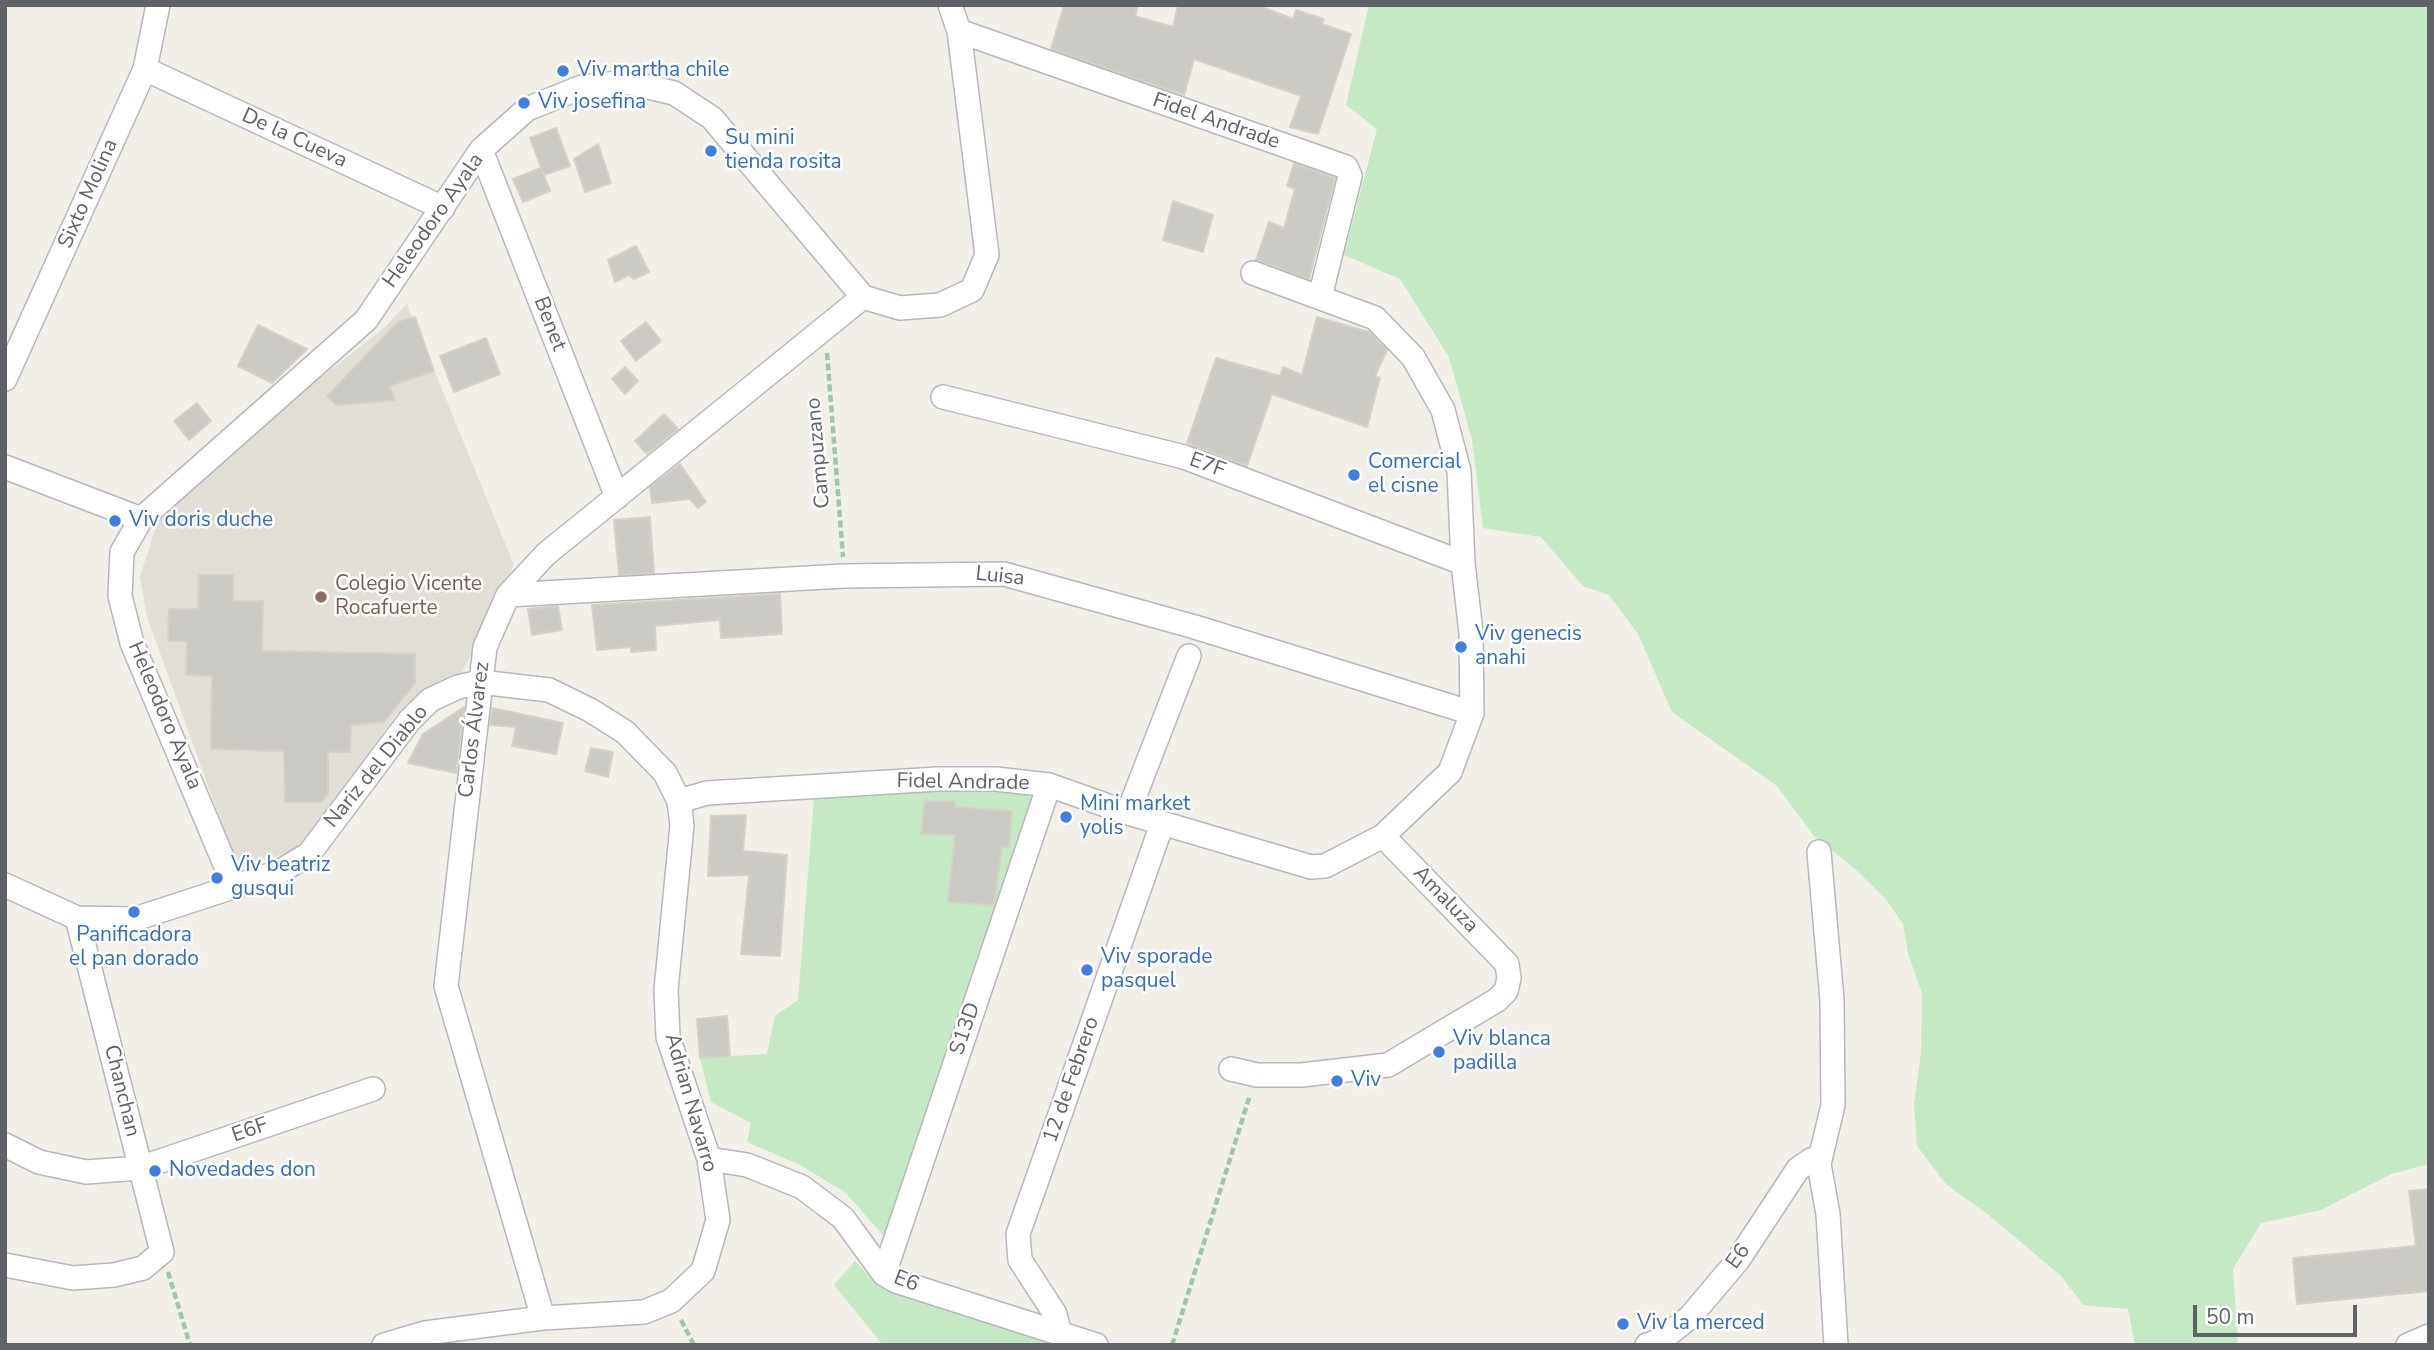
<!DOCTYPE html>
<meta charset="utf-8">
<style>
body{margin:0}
#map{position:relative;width:2434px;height:1350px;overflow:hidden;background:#f1efe8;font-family:"Nunito Sans",sans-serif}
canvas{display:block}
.frame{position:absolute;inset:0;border:7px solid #5f6368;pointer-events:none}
.scale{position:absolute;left:2193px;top:1305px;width:164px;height:32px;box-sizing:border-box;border:4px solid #5f6368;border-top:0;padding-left:9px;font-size:21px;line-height:24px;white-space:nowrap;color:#5f6368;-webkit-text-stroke:5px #fff;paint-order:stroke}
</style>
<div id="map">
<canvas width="2434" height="1350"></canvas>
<div class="frame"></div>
<div class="scale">50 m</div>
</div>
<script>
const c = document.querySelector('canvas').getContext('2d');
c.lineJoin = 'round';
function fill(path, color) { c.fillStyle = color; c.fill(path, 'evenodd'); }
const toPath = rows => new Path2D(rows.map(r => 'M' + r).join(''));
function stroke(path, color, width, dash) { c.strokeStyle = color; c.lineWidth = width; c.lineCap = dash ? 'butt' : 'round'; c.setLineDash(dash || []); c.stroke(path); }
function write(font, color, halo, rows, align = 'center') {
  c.font = font + ' "Nunito Sans",sans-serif'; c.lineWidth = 5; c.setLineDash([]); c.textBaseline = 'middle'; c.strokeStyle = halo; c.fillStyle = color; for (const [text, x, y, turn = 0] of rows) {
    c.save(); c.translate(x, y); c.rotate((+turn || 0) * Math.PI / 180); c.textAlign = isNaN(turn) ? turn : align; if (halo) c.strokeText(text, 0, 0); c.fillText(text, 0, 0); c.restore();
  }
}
fill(toPath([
 [407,304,514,565,461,675,396,715,302,847,243,868,233,855,147,617,140,577,165,498,383,329]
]), '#e1ded6');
fill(toPath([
 [1369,5,2429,5,2429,1164,2391,1174,2321,1210,2261,1223,2233,1269,2238,1345,2135,1345,2128,1309,2083,1305,2061,1276,1990,1216,1946,1184,1917,1146,1914,1103,1921,1053,1922,993,1908,954,1903,924,1885,898,1855,869,1814,836,1777,786,1672,712,1638,634,1609,595,1583,586,1541,537,1483,528,1472,440,1449,357,1400,279,1344,255,1377,129,1346,105],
 [1000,786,1036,799,889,1242,846,1193,800,1165,747,1142,751,1123,711,1102,700,1058,767,1054,775,1016,798,1000,814,797],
 [855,1261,875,1282,894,1290,1063,1345,883,1345,834,1285]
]), '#c5e8c5');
const building = toPath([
 [1064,5,1138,5,1135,16,1173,27,1178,5,1257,5,1293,19,1296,10,1324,19,1322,24,1351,34,1318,134,1290,127,1301,96,1194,59,1184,95,1051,49,1064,5],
 [556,128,570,166,544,175,530,138,556,128],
 [598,144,611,183,585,192,574,159,598,144],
 [1294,163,1335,178,1309,279,1256,260,1269,222,1284,228,1295,189,1287,186,1294,163],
 [541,168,550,191,523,202,513,179,541,168],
 [1173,201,1213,215,1203,252,1163,240,1173,201],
 [636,246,649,272,634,279,629,275,615,282,608,260,636,246],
 [415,317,434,371,389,386,395,400,336,405,327,396,398,322,415,317],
 [1317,317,1369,332,1387,350,1375,376,1380,378,1367,427,1272,394,1247,466,1187,443,1216,358,1280,376,1283,367,1302,375,1317,317],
 [646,322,661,341,636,361,621,341,646,322],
 [258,325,307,349,272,383,238,366,258,325],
 [486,338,500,374,454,392,440,356,486,338],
 [625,367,638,381,625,394,612,379,625,367],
 [197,403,211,421,189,440,174,421,197,403],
 [664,414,678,429,647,454,635,441,664,414],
 [680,464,706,502,698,508,690,499,652,503,650,487,680,464],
 [650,517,654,573,619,575,614,520,650,517],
 [199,575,233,575,233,601,263,601,262,651,415,654,415,683,384,722,351,725,350,752,328,752,328,794,321,802,285,802,284,751,211,749,212,676,186,675,187,641,168,641,169,609,198,609,199,575],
 [780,594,782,634,721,638,720,620,655,626,656,650,631,652,631,647,597,650,592,605,780,594],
 [558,606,562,630,532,635,528,609,558,606],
 [464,707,456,773,408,763,423,734,464,707],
 [492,708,563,723,556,754,512,746,516,727,490,725,492,708],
 [591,748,613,752,608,777,585,771,591,748],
 [925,801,955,801,955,807,1012,811,1009,847,1002,847,994,905,948,902,955,835,921,834,925,801],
 [746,815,743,851,787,855,780,956,741,954,749,875,708,876,711,816,746,815],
 [727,1016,730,1056,700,1058,697,1019,727,1016],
 [2429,1189,2429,1291,2297,1304,2293,1258,2416,1246,2409,1191,2429,1189]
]);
fill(building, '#cccac5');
stroke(building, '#d6d1c6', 2);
const minor = toPath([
 [959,31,1346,167,1350,176,1320,297],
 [145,69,443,208],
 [481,150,617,497],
 [5,379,145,69,158,5],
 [943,397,1184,457,1463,563],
 [5,467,141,519],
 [508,595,844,576,1004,574,1195,627,1472,713],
 [679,801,707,793,938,779,996,779,1049,785,1128,813,1311,867,1325,866,1383,836,1450,772,1472,713,1471,633,1463,563,1459,471,1443,410,1413,357,1375,318,1253,273],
 [1128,813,1189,656],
 [5,885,77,918,135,919,279,872,309,854,409,721,430,700,458,687,480,682,549,690,590,710,625,732,665,773,679,801,682,825,666,990,668,1037,709,1159,718,1220,703,1271,671,1301,644,1312,543,1318,425,1333,384,1345],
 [235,888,132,643,120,596,122,552,141,519,366,320,481,150,527,109,582,87,627,82,674,93,712,118,863,297,900,308,940,305,972,290,987,255,959,31,950,5],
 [1231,1069,1257,1075,1302,1075,1388,1065,1497,1000,1506,991,1509,978,1507,964,1383,836],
 [5,1145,39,1162,86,1172,140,1168,373,1089],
 [709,1159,747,1165,802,1187,843,1218,884,1274,896,1281,1096,1345],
 [1819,1164,1833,1105,1832,1000,1819,852],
 [1819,1164,1828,1214,1836,1345],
 [5,1265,73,1278,114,1275,143,1268,162,1252,77,918],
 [884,1274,1049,785],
 [543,1318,446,986,485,647,508,595,546,554,863,297],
 [1059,1331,1055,1314,1020,1260,1018,1234,1162,824],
 [1647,1345,1661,1340,1690,1317,1738,1260,1798,1169,1811,1160,1819,1164],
 [2408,1345,2429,1336]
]);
stroke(minor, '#b5b8bc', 26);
stroke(toPath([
 [827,353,843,557],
 [168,1272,190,1345],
 [681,1320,694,1345],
 [1172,1345,1250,1095]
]), '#9cc7a9', 4.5, [7, 3.5]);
stroke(minor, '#fff', 23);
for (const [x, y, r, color] of [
 [563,71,7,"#3f7fe0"],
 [524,103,7,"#3f7fe0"],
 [711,151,7,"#3f7fe0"],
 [1354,475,7,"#3f7fe0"],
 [115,521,7,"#3f7fe0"],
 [321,597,7,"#8d6e63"],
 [1461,647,7,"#3f7fe0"],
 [1066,817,7,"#3f7fe0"],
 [217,878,7,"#3f7fe0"],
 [134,912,7,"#3f7fe0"],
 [1087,970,7,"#3f7fe0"],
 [1439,1052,7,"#3f7fe0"],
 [1337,1081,7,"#3f7fe0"],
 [155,1171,7,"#3f7fe0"],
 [1623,1324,7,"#3f7fe0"]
]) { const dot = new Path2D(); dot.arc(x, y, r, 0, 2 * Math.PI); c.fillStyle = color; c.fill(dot); stroke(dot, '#fff', 2.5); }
write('21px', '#366cbe', '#fff', [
 ["Viv martha chile",577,71],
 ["Viv josefina",538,103],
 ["Su mini",725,139],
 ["tienda rosita",725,163],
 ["Comercial",1368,463],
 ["el cisne",1368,487],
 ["Viv doris duche",129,521],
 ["Viv genecis",1475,635],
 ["anahi",1475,659],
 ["Mini market",1080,805],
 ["yolis",1080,829],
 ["Viv beatriz",231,866],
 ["gusqui",231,890],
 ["Panificadora",134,936,"center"],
 ["el pan dorado",134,960,"center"],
 ["Viv sporade",1101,958],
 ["pasquel",1101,982],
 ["Viv blanca",1453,1040],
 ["padilla",1453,1064],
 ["Viv",1351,1081],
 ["Novedades don",169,1171],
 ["Viv la merced",1637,1324]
], 'left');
write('21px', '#5f6368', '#fff', [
 ["Fidel Andrade",1216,122,19],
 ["De la Cueva",294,139,25],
 ["Sixto Molina",89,194,-66],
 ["Heleodoro Ayala",434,221,-55],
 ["Benet",549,324,69],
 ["Campuzano",819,453,-95],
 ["E7F",1207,466,20],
 ["Luisa",1000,577,6],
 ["Heleodoro Ayala",164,716,67],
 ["Carlos Álvarez",475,730,-83],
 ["Nariz del Diablo",377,767,-51],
 ["Fidel Andrade",963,783,1],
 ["Amaluza",1445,900,46],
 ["S13D",966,1029,-71],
 ["12 de Febrero",1072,1080,-71],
 ["Chanchan",121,1091,76],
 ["Adrian Navarro",690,1103,74],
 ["E6F",250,1131,-19],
 ["E6",1739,1257,-54],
 ["E6",906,1282,21]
]);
write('21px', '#785e54', '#fff', [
 ["Colegio Vicente",335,585],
 ["Rocafuerte",335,609]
], 'left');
</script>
